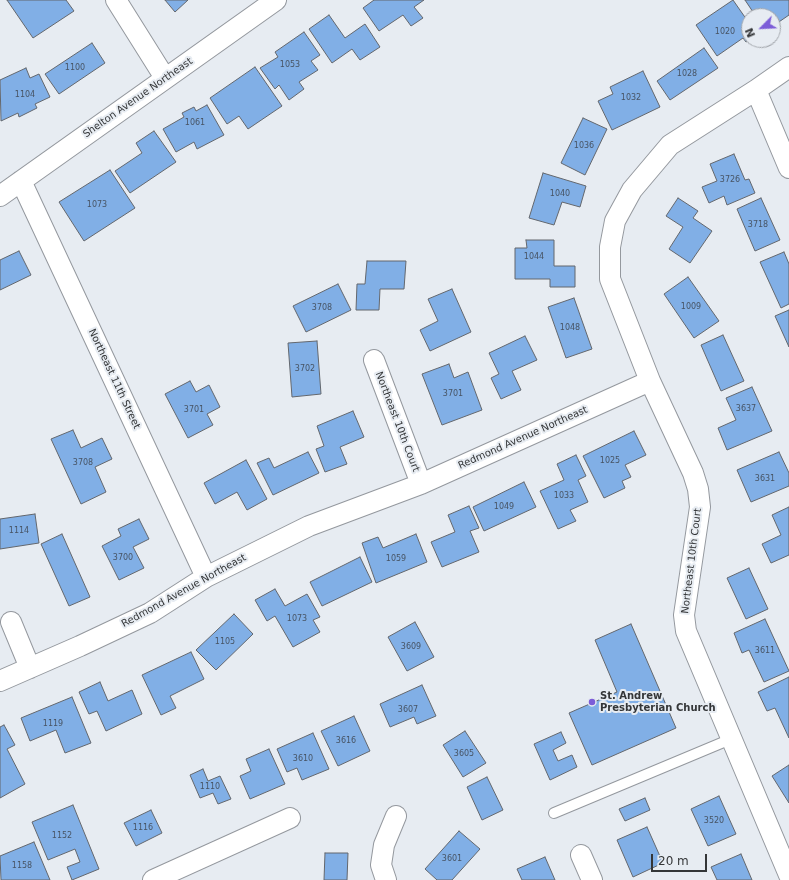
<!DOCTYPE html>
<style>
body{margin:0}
#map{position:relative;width:789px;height:880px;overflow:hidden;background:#e7ecf2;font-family:"DejaVu Sans",sans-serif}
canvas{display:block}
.north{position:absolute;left:741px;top:8px;width:40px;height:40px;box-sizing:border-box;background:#e7ecf2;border:1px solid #9fa3a8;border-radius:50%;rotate:246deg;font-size:11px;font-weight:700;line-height:16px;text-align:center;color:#343638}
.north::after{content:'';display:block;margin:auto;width:14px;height:18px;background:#7c5dd8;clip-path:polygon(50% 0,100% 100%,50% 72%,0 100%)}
.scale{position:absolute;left:651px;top:854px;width:56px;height:18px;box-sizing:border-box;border:2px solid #343638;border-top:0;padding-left:5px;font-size:12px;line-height:14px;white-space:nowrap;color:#343638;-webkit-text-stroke:3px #e7ecf2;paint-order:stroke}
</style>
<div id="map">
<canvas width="789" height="880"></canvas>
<div class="north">N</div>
<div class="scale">20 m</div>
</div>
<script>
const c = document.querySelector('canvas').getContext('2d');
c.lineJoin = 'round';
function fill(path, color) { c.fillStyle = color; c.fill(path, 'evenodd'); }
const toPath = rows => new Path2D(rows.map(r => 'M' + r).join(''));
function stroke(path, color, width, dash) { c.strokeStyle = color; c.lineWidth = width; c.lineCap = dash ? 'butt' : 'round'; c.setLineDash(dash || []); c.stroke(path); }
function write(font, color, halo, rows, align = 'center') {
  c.font = font + ' "DejaVu Sans",sans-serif'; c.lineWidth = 4; c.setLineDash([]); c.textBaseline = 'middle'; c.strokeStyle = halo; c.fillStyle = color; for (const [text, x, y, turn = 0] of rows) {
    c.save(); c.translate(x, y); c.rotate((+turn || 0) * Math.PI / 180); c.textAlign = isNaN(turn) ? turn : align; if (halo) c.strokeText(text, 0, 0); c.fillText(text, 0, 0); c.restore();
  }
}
const building = toPath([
 [7,0,66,0,74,11,33,38,7,0],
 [165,0,188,0,175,12,165,0],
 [374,0,424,0,414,7,423,18,411,26,403,15,379,31,363,8,374,0],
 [733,0,749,23,749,40,746,42,743,38,717,56,696,25,733,0],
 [745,0,789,0,789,15,773,26,773,16,751,16,749,14,753,12,745,0],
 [329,15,345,38,365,24,380,47,360,60,352,49,332,63,309,29,329,15],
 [304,32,320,55,311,61,318,70,299,82,304,89,289,100,279,85,275,89,260,68,278,57,275,52,304,32],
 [92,43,105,63,59,94,45,74,92,43],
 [704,48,718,68,670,100,657,81,704,48],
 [255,67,282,106,248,129,239,116,227,124,210,98,255,67],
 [26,68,30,78,39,74,50,97,35,104,37,108,19,117,18,113,1,121,0,80,26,68],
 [643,71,660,107,612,130,598,101,613,94,610,87,643,71],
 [207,105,224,135,197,149,194,142,176,152,163,129,184,117,182,113,194,107,196,111,207,105],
 [583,118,607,129,585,175,561,163,583,118],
 [154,131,176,162,130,193,115,171,142,153,136,143,154,131],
 [734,154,745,180,749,179,755,193,727,205,724,196,709,203,702,187,717,181,710,164,734,154],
 [110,170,135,208,84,241,59,202,110,170],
 [543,173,586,186,580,207,562,202,554,225,529,218,543,173],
 [678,198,698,211,693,218,712,231,690,263,669,249,683,227,666,216,678,198],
 [761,198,780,240,755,251,737,209,761,198],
 [526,240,554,240,554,266,575,266,575,287,550,287,550,279,515,279,515,248,527,248,526,240],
 [19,251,31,275,0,290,0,260,19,251],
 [784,252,789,264,789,304,781,308,760,262,784,252],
 [367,261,406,261,404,289,380,289,379,310,356,310,357,284,365,284,367,261],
 [688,277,719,321,694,338,664,294,688,277],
 [338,284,351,310,306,332,293,306,338,284],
 [452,289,471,332,430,351,420,330,438,321,428,299,452,289],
 [574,298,592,349,566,358,548,307,574,298],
 [789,310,789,347,775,316,789,310],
 [723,335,744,381,721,391,701,345,723,335],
 [525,336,537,360,512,371,521,390,501,399,491,378,499,374,489,353,525,336],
 [317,341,321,394,292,397,288,343,317,341],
 [449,364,454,378,468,372,482,410,442,425,422,374,449,364],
 [190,381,196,392,209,385,220,407,207,414,213,425,188,438,165,394,190,381],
 [752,387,772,431,727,450,718,428,736,420,726,398,752,387],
 [353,411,364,437,340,447,347,464,325,472,316,449,324,446,317,426,353,411],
 [73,430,81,448,102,438,112,459,95,467,106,492,81,504,51,439,73,430],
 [634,431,646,455,625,465,631,477,622,481,625,488,604,498,583,456,634,431],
 [308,452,319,473,273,495,257,463,269,458,274,468,308,452],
 [779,452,789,473,789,486,751,502,737,470,779,452],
 [576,455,586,476,578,480,588,502,570,510,576,521,558,529,540,491,564,480,557,464,576,455],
 [246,460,267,499,247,510,237,492,215,504,204,483,246,460],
 [524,482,536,507,484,531,473,507,524,482],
 [469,506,479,528,470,531,479,552,442,567,431,542,455,532,448,515,469,506],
 [789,507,789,555,771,563,762,544,781,535,772,515,789,507],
 [35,514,39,543,0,549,0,519,35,514],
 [139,519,149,539,133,547,144,568,119,580,102,546,121,536,118,529,139,519],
 [62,534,90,597,69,606,41,544,62,534],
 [416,534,427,562,376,583,362,543,378,537,383,548,416,534],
 [360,557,372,582,322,606,310,582,360,557],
 [749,568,768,609,746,619,727,578,749,568],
 [275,589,285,606,307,594,320,617,313,620,320,632,293,647,275,616,267,621,255,600,275,589],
 [234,614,253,634,216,670,196,650,234,614],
 [765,619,789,671,764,682,749,650,742,653,734,633,765,619],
 [415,622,434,657,407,671,388,637,415,622],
 [631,624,676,728,592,765,569,713,617,692,595,640,631,624],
 [191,652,204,679,170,696,176,708,161,715,142,675,191,652],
 [789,677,789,738,775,708,767,711,758,692,789,677],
 [100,682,108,701,132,690,142,714,106,731,97,711,89,714,79,692,100,682],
 [422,685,436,716,417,724,414,717,390,727,380,704,422,685],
 [72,697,91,743,65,753,56,730,30,741,21,718,72,697],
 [354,716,370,751,338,766,321,731,354,716],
 [4,725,15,745,7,749,25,784,0,798,0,727,4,725],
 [465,731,486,763,463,777,443,745,465,731],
 [561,732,566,743,553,750,558,761,572,755,577,767,550,780,534,744,561,732],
 [313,733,329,769,302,780,297,768,287,772,277,749,313,733],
 [269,749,285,784,250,799,240,776,251,771,246,759,269,749],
 [789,765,789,803,772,776,789,765],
 [203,769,208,781,220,776,231,799,218,804,213,793,200,798,190,775,203,769],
 [487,777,503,810,482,820,467,787,487,777],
 [719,796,736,834,708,846,691,809,719,796],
 [645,798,650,810,625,821,619,809,645,798],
 [73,805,99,869,72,880,67,867,80,862,75,849,48,860,32,822,73,805],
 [151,810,162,833,136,846,124,823,151,810],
 [647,827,663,863,633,877,617,840,647,827],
 [459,831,480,849,452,880,437,880,425,869,459,831],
 [34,842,50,880,1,880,0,856,34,842],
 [325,853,348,853,347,880,324,880,325,853],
 [741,854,752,880,717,880,711,867,741,854],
 [545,857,555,880,522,880,517,869,545,857]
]);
fill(building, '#81afe6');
stroke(building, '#63676d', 1);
const lane = toPath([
 [554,813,731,739]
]);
const street = toPath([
 [116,0,165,78],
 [756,90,789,168],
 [21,181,206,577],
 [0,196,276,0],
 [374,360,421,484],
 [650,381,693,473,698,489,700,507,684,615,686,631,789,875],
 [11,622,30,668],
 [0,681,80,646,150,613,206,577,309,526,421,484,650,381,610,279,610,247,615,221,632,190,670,145,756,90,789,67],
 [581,855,592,880],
 [153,880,290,818],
 [386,880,381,865,384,845,396,816]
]);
stroke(lane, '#94989e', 12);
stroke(street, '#94989e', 22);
stroke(lane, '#fff', 10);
stroke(street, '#fff', 20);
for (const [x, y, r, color] of [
 [592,702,4,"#7c5dd8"]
]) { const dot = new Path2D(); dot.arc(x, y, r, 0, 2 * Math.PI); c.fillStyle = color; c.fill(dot); stroke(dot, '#e7ecf2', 1.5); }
write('8px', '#475464', null, [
 ["1020",725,32],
 ["1053",290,65],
 ["1100",75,68],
 ["1028",687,74],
 ["1104",25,95],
 ["1032",631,98],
 ["1061",195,123],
 ["1036",584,146],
 ["3726",730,180],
 ["1040",560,194],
 ["1073",97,205],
 ["3718",758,225],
 ["1044",534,257],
 ["1009",691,307],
 ["3708",322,308],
 ["1048",570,328],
 ["3702",305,369],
 ["3701",453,394],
 ["3637",746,409],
 ["3701",194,410],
 ["1025",610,461],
 ["3708",83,463],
 ["3631",765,479],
 ["1033",564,496],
 ["1049",504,507],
 ["1114",19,531],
 ["3700",123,558],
 ["1059",396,559],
 ["1073",297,619],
 ["1105",225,642],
 ["3609",411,647],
 ["3611",765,651],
 ["3607",408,710],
 ["1119",53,724],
 ["3616",346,741],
 ["3605",464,754],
 ["3610",303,759],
 ["1110",210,787],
 ["3520",714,821],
 ["1116",143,828],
 ["1152",62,836],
 ["3601",452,859],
 ["1158",22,866]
]);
write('10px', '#343638', '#e7ecf2', [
 ["Shelton Avenue Northeast",138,98,-35],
 ["Northeast 11th Street",114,379,65],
 ["Northeast 10th Court",397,422,69],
 ["Redmond Avenue Northeast",523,438,-24],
 ["Northeast 10th Court",692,561,-83],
 ["Redmond Avenue Northeast",184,591,-29]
]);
write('bold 10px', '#343638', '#e7ecf2', [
 ["St. Andrew",600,696],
 ["Presbyterian Church",600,708]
], 'left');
</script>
